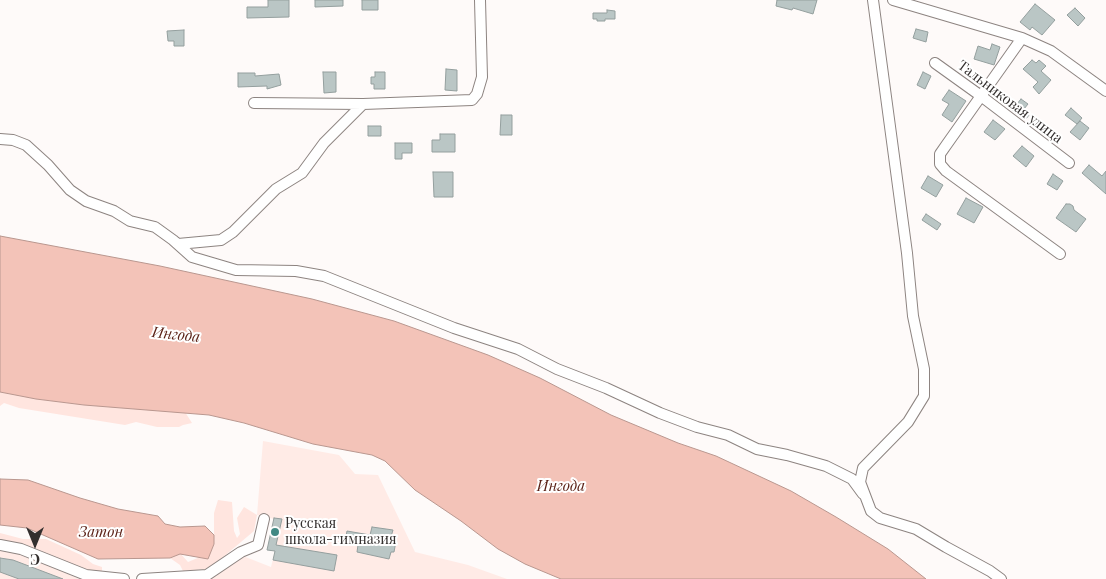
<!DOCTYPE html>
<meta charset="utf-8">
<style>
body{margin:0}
#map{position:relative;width:1106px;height:579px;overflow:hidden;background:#fefaf9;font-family:"Playfair Display",serif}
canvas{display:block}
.north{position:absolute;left:10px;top:519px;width:50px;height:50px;-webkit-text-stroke:4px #fff;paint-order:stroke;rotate:180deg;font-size:14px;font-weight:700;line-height:20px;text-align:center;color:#332f2e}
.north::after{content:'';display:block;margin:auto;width:18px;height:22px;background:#332f2e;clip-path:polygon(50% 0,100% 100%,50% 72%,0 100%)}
</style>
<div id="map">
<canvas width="1106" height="579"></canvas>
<div class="north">С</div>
</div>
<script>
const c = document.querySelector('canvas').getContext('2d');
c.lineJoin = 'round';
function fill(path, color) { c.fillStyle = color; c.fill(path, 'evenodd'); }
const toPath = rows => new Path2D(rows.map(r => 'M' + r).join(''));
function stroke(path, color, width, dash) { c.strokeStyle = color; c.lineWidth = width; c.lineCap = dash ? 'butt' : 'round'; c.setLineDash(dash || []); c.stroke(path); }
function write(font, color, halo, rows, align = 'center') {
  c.font = font + ' "Playfair Display",serif'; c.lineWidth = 4; c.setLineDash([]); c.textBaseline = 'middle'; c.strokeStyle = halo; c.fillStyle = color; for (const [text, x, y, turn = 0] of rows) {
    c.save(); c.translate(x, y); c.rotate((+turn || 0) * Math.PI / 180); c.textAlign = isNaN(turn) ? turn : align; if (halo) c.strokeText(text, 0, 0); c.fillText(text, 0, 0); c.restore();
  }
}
fill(toPath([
 [263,441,339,455,355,474,378,475,415,552,468,565,507,579,208,579,243,556,271,567,275,551,267,550,274,519,257,515],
 [0,550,21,553,79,579,0,579]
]), '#ffebe6');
fill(toPath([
 [0,392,36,399,84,405,185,412,192,423,183,425,179,427,157,427,136,422,125,425,19,408,4,403,0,406],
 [218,500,232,502,234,531,237,538,240,534,237,518,244,507,257,515,254,531,209,569,183,571,180,565,170,558,180,553,188,562,200,557,208,559,214,544,214,513],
 [0,533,23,539,46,539,81,555,93,564,102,567,102,573,85,571,62,560,22,545,0,540]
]), '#ffe5df');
const water = toPath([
 [0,236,160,266,312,299,394,321,488,355,540,378,611,415,678,443,716,456,791,491,836,517,888,549,926,579,561,579,525,564,498,549,461,521,415,490,385,461,372,455,313,444,244,423,209,415,84,405,36,399,0,392,0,236],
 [0,479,28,480,80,498,118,509,158,516,165,524,180,527,205,526,214,535,214,544,208,559,180,554,170,558,98,559,27,528,0,525,0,479]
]);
fill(water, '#f3c3b8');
stroke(water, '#b9978f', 1);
const building = toPath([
 [268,0,289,0,289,17,247,18,247,7,268,7,268,0],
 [315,0,343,0,343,6,315,7,315,0],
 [362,0,378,0,378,10,362,10,362,0],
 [777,0,817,0,813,14,793,8,792,10,776,6,777,0],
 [1035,4,1055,20,1042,35,1032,27,1030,30,1020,22,1035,4],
 [1075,8,1085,18,1078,26,1067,15,1075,8],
 [607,10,615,11,615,19,605,19,605,21,597,21,597,19,593,19,593,13,607,13,607,10],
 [916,29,928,32,926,42,913,38,916,29],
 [184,30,184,46,174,46,174,41,168,41,167,31,184,30],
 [992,44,1000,47,994,65,974,59,978,46,990,50,992,44],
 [1032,60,1036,63,1039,60,1046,66,1041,71,1051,80,1039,94,1033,87,1038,82,1023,69,1032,60],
 [446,69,457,70,457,91,445,90,446,69],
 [323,72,336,72,336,92,324,93,323,72],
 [375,72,385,72,385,89,374,89,374,84,371,84,371,77,375,77,375,72],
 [923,72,931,76,925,89,917,85,923,72],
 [238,73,255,73,255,76,279,74,281,85,267,89,267,86,238,87,238,73],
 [949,90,966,101,952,122,942,115,949,104,942,100,949,90],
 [1021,99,1028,104,1024,109,1030,114,1025,120,1012,110,1021,99],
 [1071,108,1082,118,1077,124,1065,115,1071,108],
 [501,115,512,115,512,135,500,135,501,115],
 [993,120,1005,129,995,140,984,132,993,120],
 [1080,121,1089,128,1080,140,1070,132,1080,121],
 [368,126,381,126,381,136,368,136,368,126],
 [440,134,455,134,455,152,432,152,432,140,440,140,440,134],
 [395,143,412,143,412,153,402,153,402,159,395,159,395,143],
 [1022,146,1034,156,1026,167,1013,156,1022,146],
 [1089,165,1102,176,1106,171,1106,194,1082,173,1089,165],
 [433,172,453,172,453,197,434,197,433,172],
 [1053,174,1063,181,1057,190,1047,184,1053,174],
 [928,176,943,185,936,197,921,188,928,176],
 [966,198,983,207,974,223,957,214,966,198],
 [1066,204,1070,204,1073,206,1074,210,1086,219,1076,232,1056,218,1066,204],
 [926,214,941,224,937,230,922,220,926,214],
 [274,518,282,519,276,545,337,555,334,571,273,560,275,551,267,550,274,518],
 [372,527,393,530,390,540,396,541,394,552,391,552,389,559,357,552,358,545,345,542,347,531,370,535,372,527],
 [0,558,13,560,63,579,19,579,0,572,0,558]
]);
fill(building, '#bac6c5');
stroke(building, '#949f9e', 1);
const minor = toPath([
 [873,0,907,253,913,316,924,369,924,396,908,422,863,468,860,482,871,511,880,518,916,529,946,547,990,571,1001,579],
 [893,0,1022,38,1051,51,1106,91],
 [1022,38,947,144,940,154,940,164,946,171,1060,254],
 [935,63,981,96,1069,163],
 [254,103,363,104,472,100,477,94,482,77,480,0],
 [0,139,13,140,26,145,48,165,70,190,86,201,114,211,130,221,155,227,173,240,192,257,236,270,296,271,324,276,454,328,518,349,557,369,606,388,660,413,697,427,728,435,757,449,787,455,826,466,852,479,863,494],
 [178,244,221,240,233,232,276,189,302,173,324,143,363,104],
 [0,545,21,549,86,575,124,579],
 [142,579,207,575,241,552,258,545,264,519]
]);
stroke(minor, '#8d8481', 12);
stroke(minor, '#fff', 10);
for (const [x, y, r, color] of [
 [275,532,5,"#418984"]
]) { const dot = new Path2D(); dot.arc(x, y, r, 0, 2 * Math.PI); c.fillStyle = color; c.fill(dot); stroke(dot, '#fff', 2); }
write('14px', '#332f2e', '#fff', [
 ["Тальниковая улица",1010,102,37]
]);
write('14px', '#332f2e', '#fff', [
 ["Русская",285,524],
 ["школа-гимназия",285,540]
], 'left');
write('italic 15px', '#591f14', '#fff', [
 ["Ингода",176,335,6],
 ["Ингода",561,486],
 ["Затон",101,532]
]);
</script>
